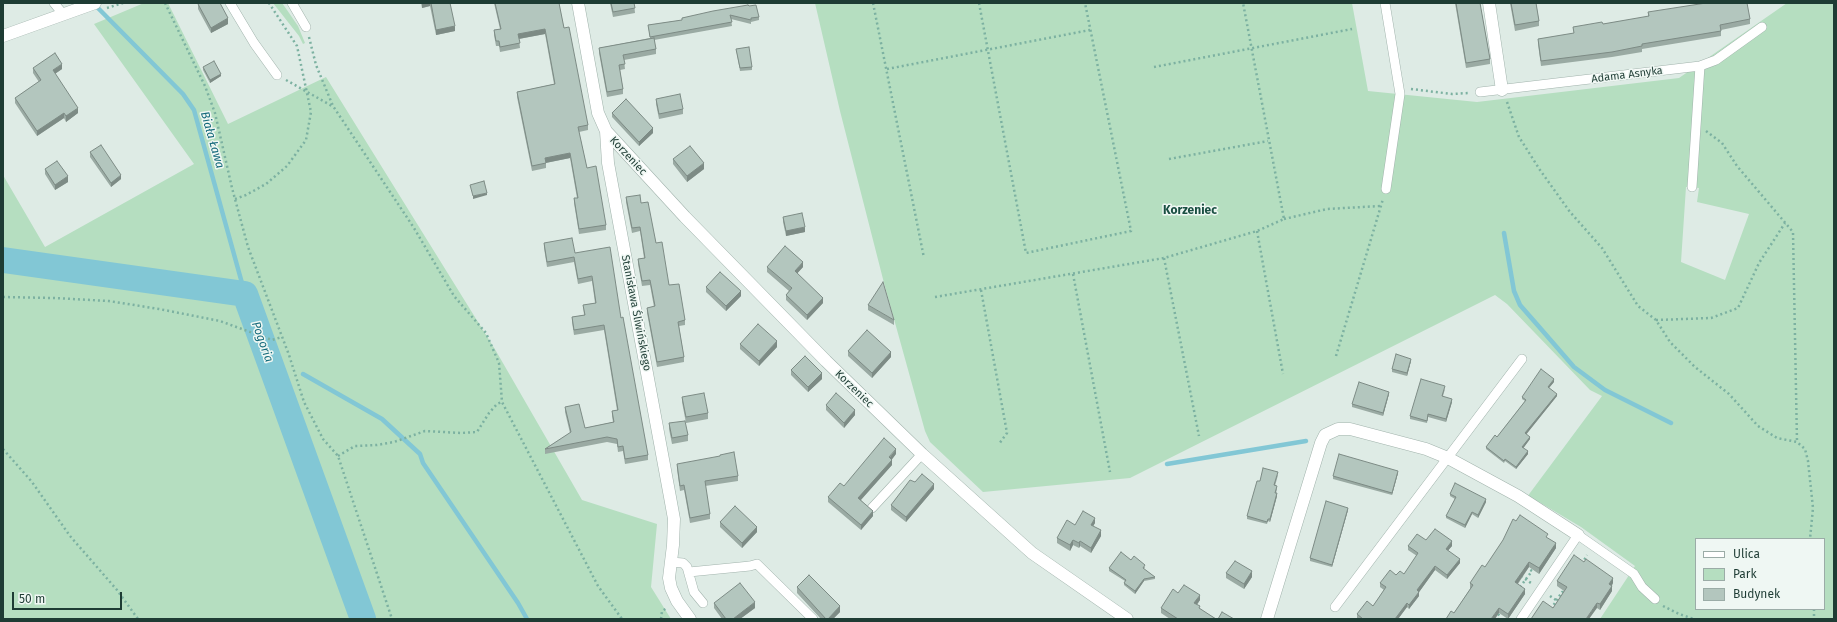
<!DOCTYPE html>
<meta charset="utf-8">
<style>
body{margin:0}
#map{position:relative;width:1837px;height:622px;overflow:hidden;background:#deebe5;font-family:"Fira Sans",sans-serif}
canvas{display:block}
.frame{position:absolute;inset:0;border:4px solid #1e3c34;pointer-events:none}
.legend{position:absolute;left:1695px;top:538px;width:130px;height:72px;box-sizing:border-box;background:#eff7f3;border:1px solid #9baca7;margin:0;padding:5px 7px;list-style:none;font-size:12px;color:#1e3c34}
.legend li{display:flex;align-items:center;gap:8px;height:20px}
.legend b{width:20px;border:1px solid #9baca7}
.scale{position:absolute;left:12px;top:592px;width:110px;height:18px;box-sizing:border-box;border:2px solid #1e3c34;border-top:0;padding-left:5px;font-size:12px;line-height:14px;white-space:nowrap;color:#1e3c34;-webkit-text-stroke:3px #eff7f3;paint-order:stroke}
</style>
<div id="map">
<canvas width="1837" height="622"></canvas>
<div class="frame"></div>
<ul class="legend">
<li><b style="height:5px;background:#fff"></b>Ulica</li>
<li><b style="height:11px;background:#b5dec0"></b>Park</li>
<li><b style="height:11px;background:#b3c6be"></b>Budynek</li>
</ul>
<div class="scale">50 m</div>
</div>
<script>
const c = document.querySelector('canvas').getContext('2d');
c.lineJoin = 'round';
function fill(path, color) { c.fillStyle = color; c.fill(path, 'evenodd'); }
const toPath = rows => new Path2D(rows.map(r => 'M' + r).join(''));
function stroke(path, color, width, dash) { c.strokeStyle = color; c.lineWidth = width; c.lineCap = dash ? 'butt' : 'round'; c.setLineDash(dash || []); c.stroke(path); }
function write(font, color, halo, rows, align = 'center') {
  c.font = font + ' "Fira Sans",sans-serif'; c.lineWidth = 3; c.setLineDash([]); c.textBaseline = 'middle'; c.strokeStyle = halo; c.fillStyle = color; for (const [text, x, y, turn = 0] of rows) {
    c.save(); c.translate(x, y); c.rotate((+turn || 0) * Math.PI / 180); c.textAlign = isNaN(turn) ? turn : align; if (halo) c.strokeText(text, 0, 0); c.fillText(text, 0, 0); c.restore();
  }
}
fill(toPath([
 [144,3,168,3,228,124,326,77,496,351,582,500,657,524,651,587,671,619,3,619,3,175,45,247,194,164,94,24],
 [273,3,282,3,287,10,298,26,305,43,303,44,299,36],
 [815,3,1352,3,1368,91,1477,102,1679,78,1787,3,1834,3,1834,619,1600,619,1635,566,1581,527,1539,502,1527,497,1602,396,1590,390,1507,304,1495,295,1130,478,983,492,930,442,925,431,884,283,840,111],
 [1686,187,1699,188,1697,202,1749,214,1725,280,1681,262],
 [1696,539,1824,539,1824,609,1696,609]
]), '#b5dec0');
stroke(toPath([
 [94,4,183,94,194,110,245,294],
 [1504,233,1514,291,1520,305,1541,329,1574,367,1605,390,1671,423],
 [303,374,382,419,420,454,423,463,518,603,527,619],
 [1167,464,1306,441]
]), '#82c7d5', 4.5);
stroke(toPath([
 [3,260,245,294,363,619]
]), '#82c7d5', 26);
const lane = toPath([
 [54,3,63,14],
 [230,3,254,43,277,75],
 [292,3,306,27],
 [1385,3,1400,94,1386,189],
 [1480,92,1700,66,1716,60,1762,27],
 [1692,187,1700,66],
 [872,508,922,454],
 [671,562,683,563,687,567,694,592,703,603],
 [689,572,750,566,757,564,813,619],
 [1335,607,1522,359],
 [1521,619,1578,535,1634,574,1642,587,1655,599]
]);
const street = toPath([
 [578,3,598,113,606,131,608,163,670,497,674,519,673,545,669,578,671,588,677,601,690,619],
 [1489,3,1502,90],
 [3,36,95,3],
 [606,131,685,217,826,361,922,454,1032,553,1127,619],
 [1267,619,1321,443,1325,435,1338,429,1350,429,1426,449,1448,458,1518,496,1578,535]
]);
stroke(lane, '#a1b3ac', 10);
stroke(street, '#a1b3ac', 13);
stroke(toPath([
 [165,3,205,86,215,113,232,188,248,247,289,355,304,402,323,439,338,456,392,619],
 [873,3,924,258],
 [979,3,1026,253,1131,231,1085,3],
 [107,8,123,3],
 [309,37,316,65,333,106,414,228,454,296,486,333,499,363,502,402,598,586,622,619],
 [1154,67,1352,29],
 [887,69,1090,30],
 [286,80,332,106],
 [1411,89,1452,94,1469,93],
 [1507,102,1519,137,1540,170,1570,212,1602,248,1638,306,1656,320,1670,342,1695,367,1729,394,1758,426,1777,438,1797,442,1805,449,1808,461,1813,508,1810,539],
 [1706,131,1722,143,1737,166,1793,232,1797,442],
 [1169,159,1268,141],
 [235,199,246,195,266,184,287,166,306,140,311,112,297,46,269,3],
 [1284,219,1327,209,1380,206],
 [1257,231,1283,374],
 [1164,258,1199,436],
 [1073,274,1110,472],
 [981,290,1007,433,999,444],
 [3,297,54,298,109,301,159,309,220,321,272,340,282,337],
 [935,297,1164,258,1257,231,1284,219,1243,3],
 [1656,320,1711,318,1738,308,1759,263,1785,223],
 [1336,356,1383,199],
 [3,449,32,482,70,536,117,590,138,619],
 [338,456,355,446,377,445,394,442,425,431,461,433,477,432,489,413,497,404,502,402],
 [1582,564,1587,555],
 [1521,576,1531,583],
 [1520,587,1532,571,1529,569],
 [1550,596,1559,602],
 [1663,606,1679,614,1694,619],
 [1551,609,1562,592,1565,593],
 [1814,609,1814,619],
 [1498,614,1500,616,1499,619],
 [661,619,662,611,667,608]
]), '#7cb1a1', 2.5, [2, 3]);
stroke(lane, '#fff', 9);
stroke(street, '#fff', 12);
fill(toPath([
 [421,3,450,3,455,31,436,35,430,6,422,8],
 [494,3,559,3,564,28,588,125,588,130,579,132,587,168,606,225,606,230,579,234,574,203,574,198,577,198,570,158,546,163,546,168,532,171,517,97,517,92,554,84,545,34,519,39,520,48,500,52,499,46,496,46,494,35,494,30,500,29],
 [610,3,634,3,635,13,613,17],
 [1455,3,1480,3,1490,59,1490,64,1466,68],
 [1510,3,1536,3,1539,21,1539,26,1515,31],
 [198,4,228,24,211,33,198,9],
 [749,6,759,17,759,20,751,22,751,24,731,19,732,26,654,40,656,49,656,54,624,60,625,69,620,70,623,89,623,94,607,97,599,53,599,48,650,38,648,25,682,20,682,18],
 [1648,12,1750,19,1750,24,1721,30,1721,36,1642,49,1642,52,1612,57,1541,66,1538,44,1538,39,1574,34,1573,27,1603,24,1648,17],
 [736,49,752,67,752,70,740,71],
 [203,67,221,76,210,83,203,70],
 [33,68,62,69,55,74,78,113,66,122,64,118,37,136,15,103,15,98,39,82,33,73],
 [656,99,683,109,683,114,659,119,656,104],
 [612,113,653,133,639,146,612,117],
 [90,152,121,179,111,187,90,157],
 [673,159,704,169,687,182,673,164],
 [45,169,68,182,55,190,45,174],
 [626,197,641,203,656,243,669,285,685,320,685,325,679,326,684,357,684,362,657,367,647,313,647,308,654,307,650,285,642,286,638,264,638,259,644,258,640,231,632,233,626,202],
 [783,217,805,232,786,236,783,222],
 [544,243,575,253,621,318,648,455,648,460,625,464,623,451,618,452,617,444,607,442,545,454,545,449,570,433,565,412,565,407,585,428,613,422,612,416,612,411,617,410,604,330,574,335,572,322,572,317,584,315,583,305,595,303,592,281,578,284,574,262,547,267,544,248],
 [767,267,803,267,797,273,823,303,807,320,786,300,786,295,789,291,767,272],
 [706,287,741,296,726,311,706,292],
 [868,305,894,320,894,325,868,310],
 [740,344,777,347,759,366,740,349],
 [848,351,891,357,872,378,848,356],
 [1411,361,1407,376,1392,372,1392,369],
 [791,370,822,379,808,392,791,375],
 [1554,382,1549,388,1557,396,1526,434,1530,439,1523,448,1528,454,1516,469,1505,461,1504,463,1486,449,1486,447,1497,437,1525,401,1522,399,1522,397],
 [1445,389,1443,396,1452,402,1446,422,1428,417,1427,423,1410,419,1410,416],
 [1389,394,1383,416,1352,407,1352,404],
 [682,397,708,413,708,419,686,423,682,402],
 [826,405,855,415,844,428,826,410],
 [669,423,688,435,688,441,672,444,669,429],
 [896,454,891,460,892,465,861,500,873,516,861,530,828,502,828,497,844,486],
 [677,464,738,476,738,481,705,486,710,514,710,519,690,523,684,490,680,491,677,469],
 [1398,473,1392,495,1333,479,1333,476],
 [1278,475,1275,486,1277,489,1276,493,1277,496,1270,522,1268,521,1267,524,1247,519,1247,516,1260,481],
 [934,489,906,522,891,510,891,505],
 [1450,494,1486,502,1478,518,1472,514,1465,528,1446,518,1446,516,1455,499,1450,496],
 [1348,510,1332,567,1310,561,1310,558],
 [720,522,757,532,742,548,720,527],
 [1095,523,1093,526,1101,536,1091,553,1080,546,1079,548,1073,545,1070,551,1057,543,1057,538,1075,525],
 [1548,538,1556,548,1539,574,1529,567,1518,584,1525,594,1508,619,1499,613,1454,613,1470,589,1470,583,1485,567],
 [1426,540,1452,546,1448,550,1460,563,1447,579,1435,570,1419,592,1419,596,1409,609,1407,607,1398,619,1358,619,1357,618,1357,614,1373,606,1384,590,1380,587,1380,583,1396,575,1404,574,1417,556,1408,550,1408,546],
 [1131,560,1145,567,1144,569,1155,577,1155,579,1144,581,1135,594,1124,585,1124,583,1125,581,1109,571,1109,568],
 [1226,573,1252,577,1244,589,1226,578],
 [1557,581,1613,583,1612,586,1612,591,1600,610,1597,608,1553,608,1564,591,1557,586],
 [797,587,840,612,833,619,821,619,797,593],
 [1178,593,1200,600,1197,605,1200,609,1216,619,1170,619,1161,613,1161,608],
 [714,603,755,608,740,619,722,619,714,608]
]), '#9aaaa3');
fill(toPath([
 [422,3,430,3,430,6,422,8],
 [228,18,228,24,211,33,211,28],
 [455,26,455,31,436,35,436,30],
 [545,29,545,34,518,39,518,34],
 [62,64,62,69,53,75,53,70],
 [221,74,221,76,210,83,210,80],
 [78,108,78,113,66,122,66,116],
 [64,113,64,118,37,136,37,131],
 [653,128,653,133,639,146,639,142],
 [570,153,570,158,545,163,545,158],
 [704,163,704,169,687,182,687,176],
 [121,175,121,179,111,187,111,183],
 [68,176,68,182,55,190,55,185],
 [487,193,487,195,473,199,473,196],
 [805,227,805,232,786,236,786,231],
 [803,262,803,267,795,276,795,271],
 [741,291,741,296,726,311,726,306],
 [823,298,823,303,807,320,807,315],
 [777,341,777,347,759,366,759,361],
 [891,352,891,357,872,378,872,373],
 [1411,359,1411,361,1407,376,1407,373],
 [822,373,822,379,808,392,808,387],
 [1554,379,1554,382,1548,389,1548,387],
 [1389,392,1389,394,1383,416,1383,413],
 [1557,394,1557,396,1525,436,1525,433],
 [1452,399,1452,402,1446,422,1446,419],
 [855,410,855,415,844,428,844,423],
 [1530,437,1530,439,1522,450,1522,447],
 [896,449,896,454,890,462,892,460,892,465,858,503,858,498],
 [1528,451,1528,454,1516,469,1516,467],
 [1398,471,1398,473,1392,495,1392,493],
 [934,484,934,489,906,522,906,517],
 [1277,493,1277,496,1270,522,1270,519],
 [1486,499,1486,502,1478,518,1478,515],
 [1348,508,1348,510,1332,567,1332,565],
 [873,511,873,516,861,530,861,525],
 [1472,512,1472,514,1465,528,1465,525],
 [1095,518,1095,523,1091,530,1091,525],
 [757,527,757,532,742,548,742,543],
 [1101,530,1101,536,1091,553,1091,548],
 [1073,540,1073,545,1070,551,1070,545],
 [1080,541,1080,546,1079,548,1079,543],
 [1452,541,1452,546,1446,553,1446,549],
 [1556,543,1556,548,1539,574,1539,568],
 [1460,559,1460,563,1447,579,1447,575],
 [1529,562,1529,567,1515,587,1515,582],
 [1435,566,1435,570,1417,595,1417,590],
 [1252,571,1252,577,1244,589,1244,584],
 [1613,578,1613,583,1609,589,1609,584],
 [1144,579,1144,581,1135,594,1135,591],
 [1612,586,1612,591,1600,610,1600,604],
 [1525,589,1525,594,1508,619,1508,614],
 [1419,592,1419,596,1409,609,1409,605],
 [1200,595,1200,600,1194,608,1194,603],
 [755,602,755,608,740,619,733,619],
 [1407,603,1407,607,1398,619,1395,619],
 [1597,603,1597,608,1589,619,1586,619],
 [840,606,840,612,833,619,828,619],
 [1499,608,1499,613,1495,619,1491,619]
]), '#7d8b85');
const building = toPath([
 [199,3,220,3,228,18,211,28,198,4,199,3],
 [431,3,450,3,455,26,436,30,431,3],
 [495,3,559,3,564,28,569,27,588,125,578,127,587,168,596,166,606,225,579,229,574,198,578,198,570,153,545,158,546,163,532,166,517,92,555,84,545,29,518,34,520,43,500,47,499,41,496,41,494,30,501,29,495,3],
 [611,3,634,3,635,8,613,12,611,3],
 [1456,3,1480,3,1490,59,1466,63,1456,3],
 [1511,3,1536,3,1539,21,1515,25,1511,3],
 [1706,3,1747,3,1750,19,1720,25,1721,31,1642,44,1642,46,1612,52,1541,61,1538,39,1574,33,1573,27,1602,22,1603,24,1649,16,1648,12,1706,3],
 [748,5,749,6,756,5,759,17,751,18,751,20,730,15,732,22,650,37,648,25,682,20,682,18,713,11,748,5],
 [654,38,656,49,623,55,625,64,619,65,623,89,607,92,599,48,654,38],
 [749,47,752,67,740,68,736,49,749,47],
 [55,53,62,64,53,70,78,108,66,116,64,113,37,131,15,98,41,80,33,68,55,53],
 [214,61,221,74,210,80,203,67,214,61],
 [680,94,683,109,659,114,656,99,680,94],
 [626,99,653,128,639,142,612,113,626,99],
 [101,145,121,175,111,183,90,152,101,145],
 [690,146,704,163,687,176,673,159,690,146],
 [57,161,68,176,55,185,45,169,57,161],
 [484,181,487,193,473,196,470,185,484,181],
 [640,195,641,203,648,202,656,243,662,242,669,285,679,284,685,320,678,322,684,357,657,362,647,308,655,306,650,280,642,281,638,259,645,258,640,227,632,228,626,197,640,195],
 [802,213,805,227,786,231,783,217,802,213],
 [572,238,575,253,610,247,621,318,623,317,648,455,625,459,623,446,618,447,617,439,607,437,545,449,571,432,565,407,579,404,585,428,614,422,612,411,618,410,604,325,574,330,572,317,585,315,583,305,596,303,592,276,578,279,574,257,547,262,544,243,572,238],
 [785,246,803,262,795,271,823,298,807,315,786,295,792,288,767,267,785,246],
 [720,272,741,291,726,306,706,287,720,272],
 [883,282,894,320,868,305,883,282],
 [758,324,777,341,759,361,740,344,758,324],
 [867,330,891,352,872,373,848,351,867,330],
 [1396,354,1411,359,1407,373,1392,369,1396,354],
 [805,356,822,373,808,387,791,370,805,356],
 [1541,369,1554,379,1548,387,1557,394,1525,433,1530,437,1522,447,1528,451,1516,467,1505,459,1504,461,1486,447,1495,435,1497,437,1526,400,1522,397,1541,369],
 [1421,379,1445,386,1442,396,1452,399,1446,419,1428,414,1427,421,1410,416,1421,379],
 [1359,382,1389,392,1383,413,1352,404,1359,382],
 [704,393,708,413,686,417,682,397,704,393],
 [836,393,855,410,844,423,826,405,836,393],
 [685,421,688,435,672,438,669,423,685,421],
 [884,438,896,449,889,457,892,460,858,498,873,511,861,525,828,497,840,483,844,486,884,438],
 [734,452,738,476,705,481,710,514,690,518,684,485,680,486,677,464,720,456,720,455,734,452],
 [1339,454,1398,471,1392,493,1333,476,1339,454],
 [1263,468,1278,472,1274,485,1277,486,1275,493,1277,493,1270,519,1268,519,1267,522,1247,516,1257,481,1260,481,1263,468],
 [922,474,934,484,906,517,891,505,910,480,915,482,922,474],
 [1455,483,1486,499,1478,515,1472,512,1465,525,1446,516,1456,497,1450,494,1455,483],
 [1326,501,1348,508,1332,565,1310,558,1326,501],
 [735,506,757,527,742,543,720,522,735,506],
 [1083,511,1095,518,1091,525,1101,530,1091,548,1080,541,1079,543,1073,540,1070,545,1057,538,1067,520,1075,525,1083,511],
 [1520,515,1548,534,1546,537,1556,543,1539,568,1529,562,1515,582,1525,589,1508,614,1499,608,1491,619,1446,619,1451,611,1454,613,1473,585,1470,583,1482,565,1485,567,1503,540,1513,519,1516,521,1520,515],
 [1435,529,1452,541,1446,549,1460,559,1447,575,1435,566,1417,590,1419,592,1409,605,1407,603,1395,619,1363,619,1357,614,1367,601,1373,606,1386,587,1380,583,1390,570,1396,575,1400,571,1404,574,1418,553,1408,546,1417,534,1426,540,1435,529],
 [1121,552,1131,560,1134,556,1145,565,1143,568,1155,577,1144,579,1135,591,1124,583,1126,580,1109,568,1121,552],
 [1574,555,1584,562,1586,559,1613,578,1609,584,1612,586,1600,604,1597,603,1586,619,1531,619,1543,601,1553,608,1567,587,1557,581,1574,555],
 [1235,561,1252,571,1244,584,1226,573,1235,561],
 [809,575,840,606,828,619,826,619,797,587,809,575],
 [740,583,755,602,733,619,726,619,714,603,740,583],
 [1184,585,1200,595,1194,603,1200,606,1199,608,1216,619,1178,619,1161,608,1173,589,1178,593,1184,585],
 [1222,612,1234,619,1218,619,1222,612]
]);
fill(building, '#b3c6be');
stroke(building, '#7d8b85', 1);
write('11px', '#1e3c34', '#eff7f3', [
 ["Adama Asnyka",1627,75,-7],
 ["Korzeniec",628,156,47],
 ["Stanisława Śliwińskiego",636,313,79],
 ["Korzeniec",854,389,44]
]);
write('italic 12px', '#156a7b', '#eff7f3', [
 ["Biała Ława",212,140,74],
 ["Pogoria",262,342,70]
]);
write('bold 12px', '#194f42', '#eff7f3', [
 ["Korzeniec",1190,211]
]);
</script>
